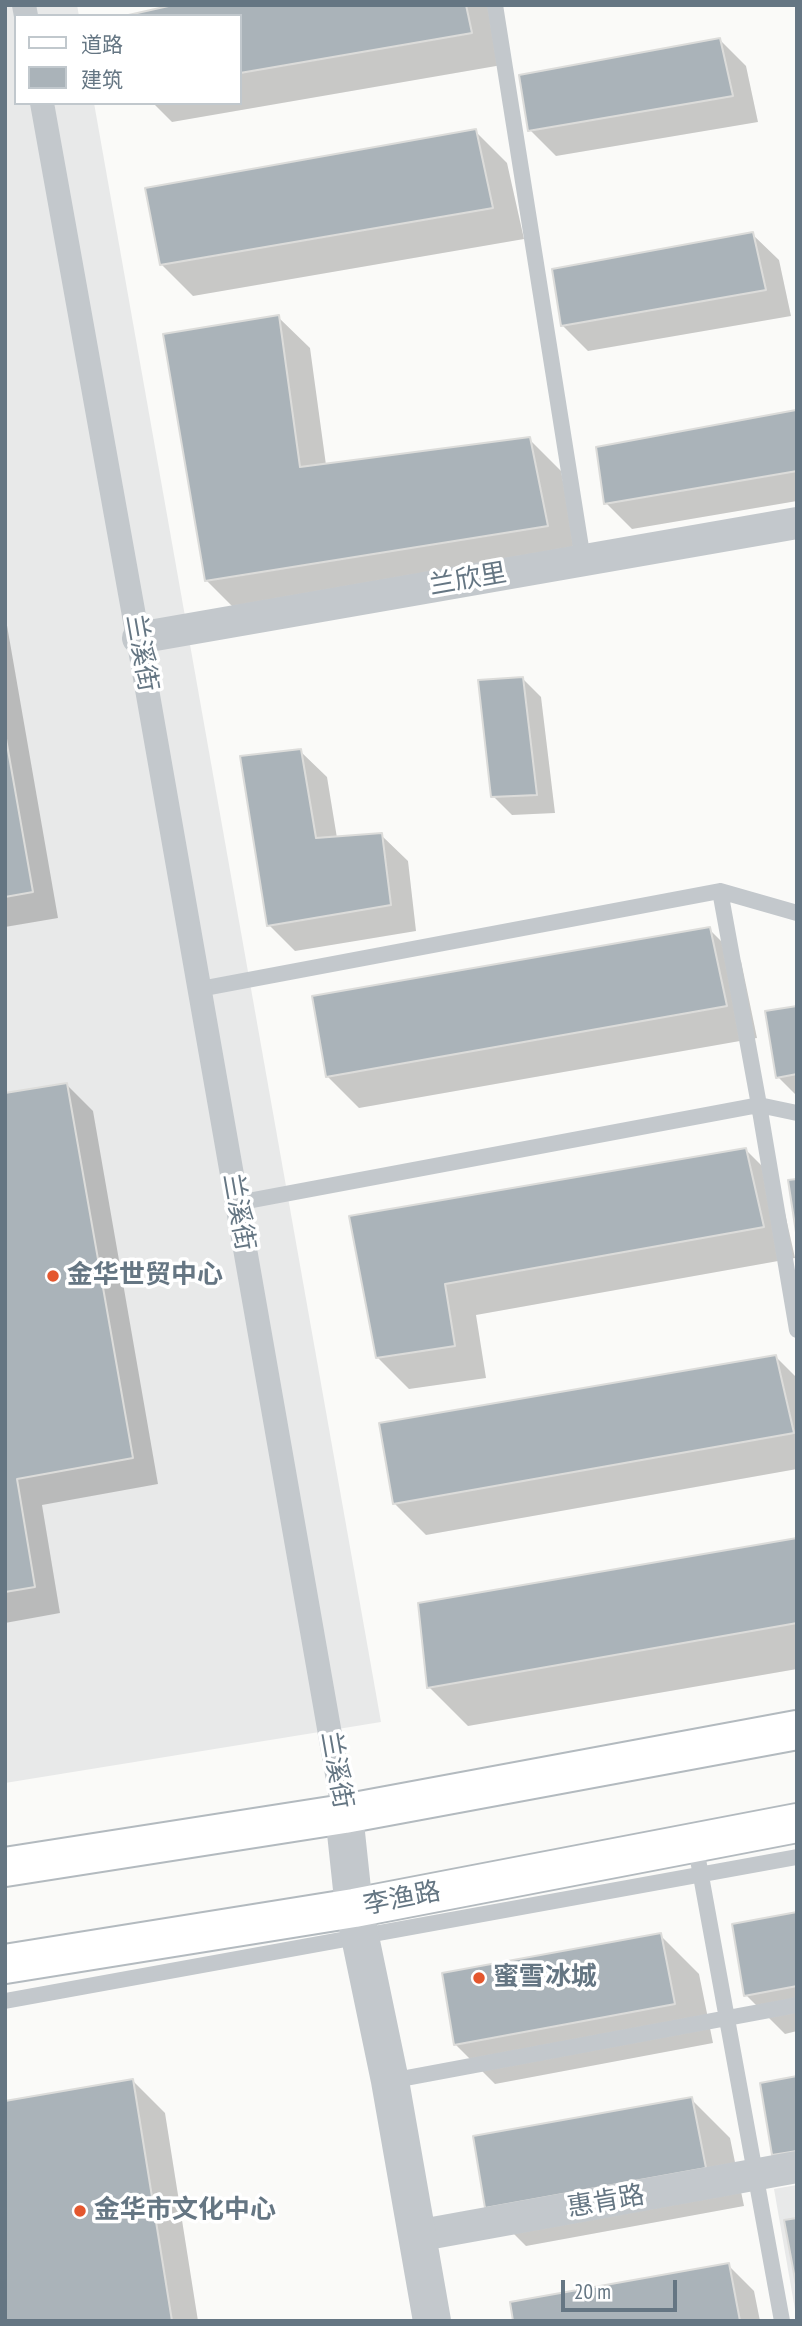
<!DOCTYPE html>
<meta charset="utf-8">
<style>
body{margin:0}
#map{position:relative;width:802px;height:2326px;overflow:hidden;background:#fafaf8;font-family:"PT Sans Narrow","Noto Sans SC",sans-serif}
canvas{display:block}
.frame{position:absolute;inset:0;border:7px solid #657683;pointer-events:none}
.legend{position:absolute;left:14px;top:14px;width:228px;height:91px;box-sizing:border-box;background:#fff;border:2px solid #c1c8cd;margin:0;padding:9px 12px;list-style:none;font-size:21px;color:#657683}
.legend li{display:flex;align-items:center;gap:14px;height:35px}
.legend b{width:35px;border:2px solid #c1c8cd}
.scale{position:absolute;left:561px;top:2280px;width:116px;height:32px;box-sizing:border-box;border:4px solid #657683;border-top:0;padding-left:9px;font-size:21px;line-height:24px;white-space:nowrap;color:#657683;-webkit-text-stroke:5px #fff;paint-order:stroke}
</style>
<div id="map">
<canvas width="802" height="2326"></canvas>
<div class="frame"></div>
<ul class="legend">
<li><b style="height:9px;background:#fff"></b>道路</li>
<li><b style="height:19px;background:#aab3b9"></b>建筑</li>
</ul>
<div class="scale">20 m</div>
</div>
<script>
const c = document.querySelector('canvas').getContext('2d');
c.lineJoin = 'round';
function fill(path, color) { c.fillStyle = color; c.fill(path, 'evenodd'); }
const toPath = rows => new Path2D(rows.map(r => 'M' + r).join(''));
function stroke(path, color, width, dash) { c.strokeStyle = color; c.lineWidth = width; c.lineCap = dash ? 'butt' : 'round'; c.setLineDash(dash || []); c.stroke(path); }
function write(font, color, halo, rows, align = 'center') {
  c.font = font + ' "PT Sans Narrow","Noto Sans SC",sans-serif'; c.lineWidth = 7; c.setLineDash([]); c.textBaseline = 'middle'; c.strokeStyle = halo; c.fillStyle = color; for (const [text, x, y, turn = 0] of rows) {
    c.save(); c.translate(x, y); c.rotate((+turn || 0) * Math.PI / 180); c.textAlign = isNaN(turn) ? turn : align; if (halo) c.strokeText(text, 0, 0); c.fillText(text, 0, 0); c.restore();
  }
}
fill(toPath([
 [5,5,77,5,79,16,16,16,16,103,94,103,381,1722,5,1783],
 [797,2185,797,2321,774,2189]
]), '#e8e9e9');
fill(toPath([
 [183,5,490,5,502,65,172,122,153,103,240,103,240,16,126,16],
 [720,40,746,66,758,122,556,156,530,130],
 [475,131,507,163,524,239,193,296,161,264],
 [752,234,779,260,791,316,588,351,562,325],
 [278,317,310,348,326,465,529,439,561,471,578,558,238,612,206,580],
 [796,412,797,501,632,529,606,503],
 [5,614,58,918,5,927],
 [522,678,541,697,555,813,512,815,493,796],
 [300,751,327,777,337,838,381,835,408,861,416,931,295,951,269,925],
 [709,929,741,961,757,1038,359,1108,327,1076],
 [797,1008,797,1096,778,1077],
 [67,1085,93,1111,158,1484,42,1505,60,1613,5,1623,5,1095],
 [746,1150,778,1182,795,1258,476,1315,486,1378,409,1389,377,1357,351,1218],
 [776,1357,797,1378,797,1469,426,1535,394,1503],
 [797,1540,797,1669,468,1726,429,1687],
 [797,1914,797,2031,785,2034,746,1995],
 [660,1935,699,1974,713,2043,495,2084,456,2045],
 [133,2081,165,2113,198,2321,5,2321],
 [691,2099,730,2138,744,2206,526,2246,487,2207],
 [728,2265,754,2291,760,2321,515,2321]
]), '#0003');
const building = toPath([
 [173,5,466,5,472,33,240,73,240,16,124,16,173,5],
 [720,38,733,96,528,131,519,75,720,38],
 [476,129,493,208,160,265,145,188,476,129],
 [753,232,766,290,561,326,552,269,753,232],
 [279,315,300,467,530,437,548,526,205,581,163,334,279,315],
 [796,410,797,471,604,504,596,447,796,410],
 [523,677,537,795,491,797,478,680,523,677],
 [5,733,33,892,5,897,5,733],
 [301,749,316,838,382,833,391,905,267,926,240,756,301,749],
 [710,927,727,1006,326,1077,312,996,710,927],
 [797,1006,797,1074,776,1078,765,1011,797,1006],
 [67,1083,133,1458,17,1479,35,1587,5,1592,5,1093,67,1083],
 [746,1148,764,1227,445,1284,455,1346,376,1358,349,1216,746,1148],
 [797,1179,797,1239,788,1180,797,1179],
 [776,1355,794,1433,393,1504,379,1423,776,1355],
 [797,1538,797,1623,427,1688,418,1603,797,1538],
 [797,1912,797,1986,744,1996,732,1924,797,1912],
 [661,1933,675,2004,454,2045,442,1973,661,1933],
 [797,2076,797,2151,772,2155,760,2083,797,2076],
 [133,2079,172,2321,5,2321,5,2101,133,2079],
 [692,2097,706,2168,485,2208,473,2136,692,2097],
 [797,2218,797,2290,784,2220,797,2218],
 [729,2263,740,2321,513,2321,510,2302,729,2263]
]);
fill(building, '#aab3b9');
stroke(building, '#dcdcda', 2);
const secondary = toPath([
 [5,1867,344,1814,797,1730],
 [5,1964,354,1908,797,1823]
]);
stroke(secondary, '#b3babf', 42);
stroke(toPath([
 [495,5,583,560],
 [720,891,759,1105,797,1330],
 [200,989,720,891,797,913],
 [237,1203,759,1105,797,1113],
 [695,1843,782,2321],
 [5,2001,797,1857],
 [390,2081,797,2005]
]), '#c3c8cc', 16);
stroke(toPath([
 [24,5,26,16],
 [42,103,138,638,344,1814]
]), '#c3c8cc', 24);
stroke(toPath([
 [138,638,797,523],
 [416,2236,797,2167]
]), '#c3c8cc', 32);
stroke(toPath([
 [344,1814,354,1908,390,2081,432,2321]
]), '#c3c8cc', 38);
stroke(secondary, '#fff', 38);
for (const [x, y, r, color] of [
 [53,1276,7,"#e4572e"],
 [479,1978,7,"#e4572e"],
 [80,2211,7,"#e4572e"]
]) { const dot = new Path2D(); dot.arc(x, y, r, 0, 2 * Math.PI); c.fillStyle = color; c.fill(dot); stroke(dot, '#fff', 2.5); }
write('26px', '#657683', '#fff', [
 ["兰欣里",468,580,-10],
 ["兰溪街",141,653,80],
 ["兰溪街",238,1212,80],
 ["兰溪街",336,1770,80],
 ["李渔路",402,1899,-11],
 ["惠肯路",606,2202,-10]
]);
write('bold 26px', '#657683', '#fff', [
 ["金华世贸中心",67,1276],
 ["蜜雪冰城",493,1978],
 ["金华市文化中心",94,2211]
], 'left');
</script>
